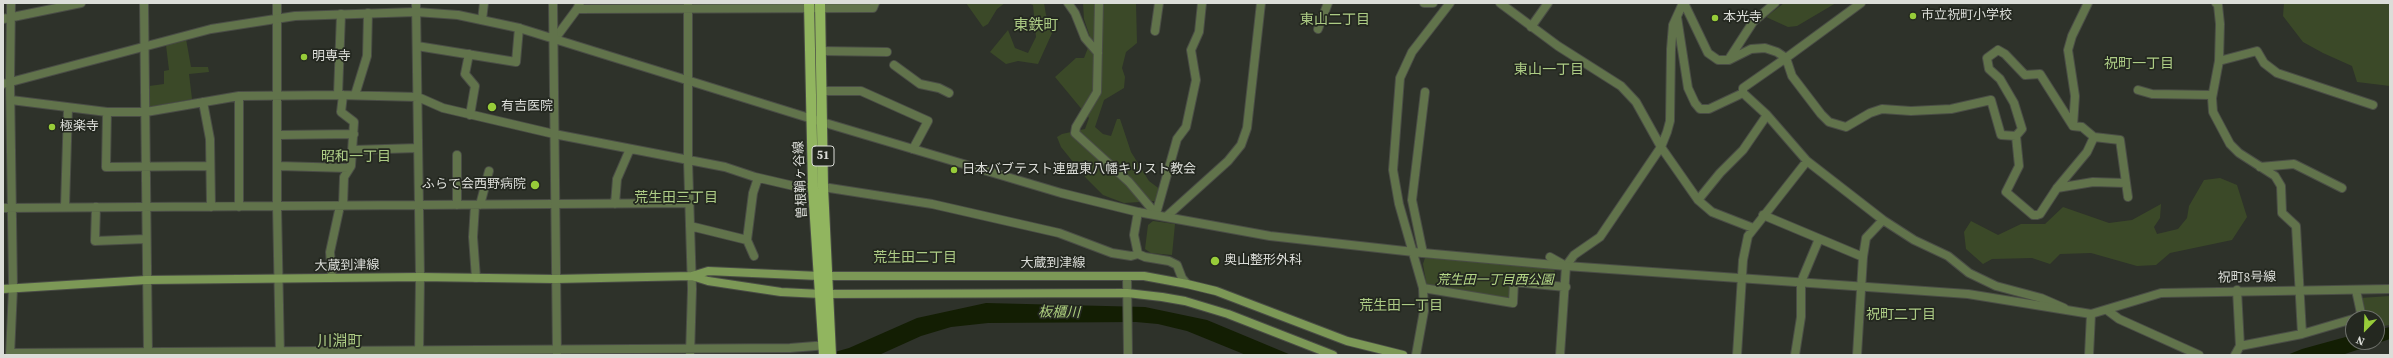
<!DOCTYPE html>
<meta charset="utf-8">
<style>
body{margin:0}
#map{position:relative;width:2393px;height:358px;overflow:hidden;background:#2e322a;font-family:"Source Serif 4",serif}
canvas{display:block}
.frame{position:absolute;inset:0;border:4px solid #dbddd8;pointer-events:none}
.north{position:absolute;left:2345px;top:310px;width:40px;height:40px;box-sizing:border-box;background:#242820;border:1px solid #6d706a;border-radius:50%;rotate:203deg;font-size:11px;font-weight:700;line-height:16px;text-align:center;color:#dbddd8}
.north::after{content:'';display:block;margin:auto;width:14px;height:18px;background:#97cc39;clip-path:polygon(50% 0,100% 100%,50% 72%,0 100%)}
</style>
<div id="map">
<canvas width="2393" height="358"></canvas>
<div class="frame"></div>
<div class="north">N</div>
</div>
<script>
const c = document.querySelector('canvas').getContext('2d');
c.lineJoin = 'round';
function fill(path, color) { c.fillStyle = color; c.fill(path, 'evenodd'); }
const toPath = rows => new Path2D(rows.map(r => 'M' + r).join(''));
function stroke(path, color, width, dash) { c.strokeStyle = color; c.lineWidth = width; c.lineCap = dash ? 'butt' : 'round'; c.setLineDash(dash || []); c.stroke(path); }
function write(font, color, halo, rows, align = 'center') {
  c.font = font + ' "Source Serif 4","Noto Sans JP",serif'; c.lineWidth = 3.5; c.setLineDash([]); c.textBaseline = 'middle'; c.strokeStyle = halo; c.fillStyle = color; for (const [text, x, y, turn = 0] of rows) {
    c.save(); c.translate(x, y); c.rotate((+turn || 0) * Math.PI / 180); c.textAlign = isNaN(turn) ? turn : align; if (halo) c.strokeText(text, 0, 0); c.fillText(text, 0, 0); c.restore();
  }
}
fill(toPath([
 [966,3,1005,3,997,9,988,24,983,27],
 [1028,3,1044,3,1046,15,1053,31,1038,64,1018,61,1006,64,990,52,1008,30,1015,48,1028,53,1036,37,1033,5],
 [1083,3,1136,3,1137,43,1126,52,1122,68,1125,77,1124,88,1104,100,1095,127,1103,134,1111,136,1117,119,1120,119,1131,152,1149,181,1161,190,1155,201,1124,203,1103,195,1086,178,1061,147,1057,137,1062,134,1085,129,1089,118,1055,77,1076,58,1084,58,1091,40,1084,19],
 [1784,3,1836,3,1797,26,1788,27,1766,17],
 [2284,3,2390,3,2390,86,2357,82,2352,66,2323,53,2303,42,2283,16],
 [186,39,191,67,208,67,209,72,189,74,192,99,149,107,149,86,164,84,164,71,169,70,166,45],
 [2220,178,2237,185,2247,217,2232,240,2170,253,2156,265,2137,266,2091,253,2060,254,2050,264,2032,258,1992,259,1983,264,1966,249,1964,232,1971,221,1998,235,2021,224,2045,224,2063,207,2109,223,2132,220,2161,204,2160,218,2154,227,2157,234,2178,229,2187,218,2189,206,2204,180],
 [1153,221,1175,224,1172,255,1151,253,1145,249,1148,225],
 [1425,258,1497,264,1555,268,1553,282,1512,278,1511,301,1427,287,1423,264],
 [2390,296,2390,325,2377,327,2377,318,2366,318,2360,298]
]), '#3b4928');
fill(toPath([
 [986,303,1145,307,1207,320,1291,355,1246,355,1187,331,1158,324,1136,322,988,323,951,327,921,336,879,355,824,355,849,348,917,318],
 [2390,327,2390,339,2342,355,2287,355,2302,349,2353,335,2353,342,2377,342,2377,330]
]), '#131e03');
const minor = toPath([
 [144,3,148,355],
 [277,3,277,206,280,355],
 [416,3,420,277,419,355],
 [688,3,688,161,692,289,690,355],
 [1068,3,1075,13,1085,38,1098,53],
 [1099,3,1097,92,1076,127,1075,133,1129,182,1156,214],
 [1424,3,1433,3],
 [1500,3,1558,46,1621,86,1636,102,1661,147,1698,200,1712,212,1753,228],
 [1684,3,1708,53,1718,60,1729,60,1751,49,1765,48,1777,52,1786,58,1861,3],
 [2216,3,2218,5,2220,24,2219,61,2212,98,2213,112,2230,144,2239,153,2275,176,2281,186,2282,213,2296,226,2302,334],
 [577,9,873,8,875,3],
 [1677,17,1688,88,1695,103,1700,109,1709,109,1743,93,1767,115,1807,161,1883,220,1914,240,1948,256,1969,273,1996,286,2041,298,2064,308],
 [3,19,81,3],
 [482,20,484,3],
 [1531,27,1548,3],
 [1318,29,1328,3],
 [1155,31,1159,3],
 [554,40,577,9,580,3],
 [417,46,516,62,519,28],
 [1998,50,2005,54,2025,75,2040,74,2073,126,2082,127,2094,137,2087,152,2057,188,2040,214,2037,215,2033,215,2006,192,2019,166,2016,136,2022,129,2014,103,2000,79,1989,69,1987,58,1998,50],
 [821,51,887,52],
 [469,54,465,74,475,86,470,115],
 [1729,59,1753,22,1775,3],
 [2219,61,2257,51,2264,63,2277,73,2373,105],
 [894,65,920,84,939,88,949,93],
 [2138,90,2152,94,2212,95],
 [821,91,861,91,928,121,913,149],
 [1743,93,1743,88,1786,58,1792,76,1821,114,1829,122,1846,127,1870,113,1882,109,1911,111,1951,109,1991,100,2001,135,2016,136],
 [338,95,341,14],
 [343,95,341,112,354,122,351,166,344,177,343,206],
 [355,95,367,56,368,13],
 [239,96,239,207],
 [11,100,107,112,146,112,239,96,338,95,418,97,443,108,554,134,725,167,755,177,798,187,823,187,932,204,1059,233,1112,253,1131,256,1138,254],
 [203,102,210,139,211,207],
 [107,112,106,167,210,166],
 [2073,126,2075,96,2068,50,2072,36,2088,3],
 [278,135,354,134],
 [2094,137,2120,140,2128,197],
 [353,150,418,148],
 [457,155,457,205],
 [278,166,348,168],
 [2260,167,2294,164,2342,188],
 [2057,188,2093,182,2125,183],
 [1698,200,1720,173,1743,150,1767,115],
 [615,204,617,179,630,149],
 [475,205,473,237,476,278],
 [480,205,489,171],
 [65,207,68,108],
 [96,207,95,241,146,239],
 [3,208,690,203],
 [1138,212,1134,235,1138,254,1145,257,1169,261,1177,265,1182,278,1187,284],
 [1156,214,1177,139,1186,127,1196,80,1191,50,1199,32,1202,3],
 [1763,215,1863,257],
 [1167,216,1228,161,1241,145,1247,128,1261,3],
 [690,226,747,240],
 [1423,253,1412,200,1425,92],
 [754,256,747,240,753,193,758,178],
 [1550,257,1566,266],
 [332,278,330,252,340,206],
 [1423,288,1513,303,1514,282,1566,287],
 [2356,290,2362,318],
 [2107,310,2119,319,2199,355],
 [2240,346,2302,334,2353,319],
 [11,353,790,348,828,345],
 [10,355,13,288,10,82,11,3],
 [1560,355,1566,266,1574,255,1600,237,1661,147,1667,132,1670,121,1671,49,1673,25,1683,3],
 [1737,355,1743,260,1748,236,1807,161],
 [1795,355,1801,317,1801,282,1819,239],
 [1857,355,1863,257,1866,238,1883,220],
 [2235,355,2240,346,2237,290]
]);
const tertiary = toPath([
 [553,3,557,355],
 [3,84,211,29,295,16,416,12,458,15,519,28,822,122,1061,193,1138,212,1270,236,1423,253,1566,266,1968,294,2091,314,2161,293,2390,289],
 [1127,276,1128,355],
 [1416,355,1424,311,1423,288,1399,204,1393,170,1400,78,1412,52,1450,3],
 [2089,355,2091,314]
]);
const secondary = toPath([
 [692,276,708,281,781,292,821,294,1127,293,1162,297,1185,301,1228,314,1333,355],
 [3,289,146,280,420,277,555,279,692,276,708,271,819,276,1144,276,1187,284,1216,291,1347,341,1403,355]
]);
const primary = toPath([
 [809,3,813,188,824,355],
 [820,3,823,187,831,355]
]);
stroke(minor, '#4a4d46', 10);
stroke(tertiary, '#4a4d46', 10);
stroke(secondary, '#4a4d46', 10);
stroke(primary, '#4a4d46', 12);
stroke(minor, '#61734b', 8);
stroke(tertiary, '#61734b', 8);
stroke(secondary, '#7c9856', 8);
stroke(primary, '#91b55f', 10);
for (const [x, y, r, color] of [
 [1913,16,4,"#97cc39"],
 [1715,18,4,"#97cc39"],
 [304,57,4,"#97cc39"],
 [492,107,5,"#97cc39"],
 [52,127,4,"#97cc39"],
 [954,170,4,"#97cc39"],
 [535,185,5,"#97cc39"],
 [1215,261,5,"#97cc39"]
]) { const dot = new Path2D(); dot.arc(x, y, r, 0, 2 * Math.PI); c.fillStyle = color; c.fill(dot); stroke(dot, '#242820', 1.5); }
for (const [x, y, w] of [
 [823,156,22]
]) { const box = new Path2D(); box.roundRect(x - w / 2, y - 10, w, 20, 3); c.fillStyle = '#242820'; c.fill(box); stroke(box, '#dbddd8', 1); }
write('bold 12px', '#dbddd8', null, [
 ["51",823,156]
]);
write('13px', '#dbddd8', '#242820', [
 ["市立祝町小学校",1921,16],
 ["本光寺",1723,18],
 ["明専寺",312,57],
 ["有吉医院",501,107],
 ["極楽寺",60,127],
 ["日本バブテスト連盟東八幡キリスト教会",962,170],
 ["ふらて会西野病院",526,185,"right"],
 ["奥山整形外科",1224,261]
], 'left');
write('13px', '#dbddd8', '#242820', [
 ["曽根鞘ヶ谷線",801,180,-93],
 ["大蔵到津線",1053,264],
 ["大蔵到津線",347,266,-1],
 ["祝町8号線",2247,278,-1]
]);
write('italic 13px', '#b6d988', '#242820', [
 ["荒生田一丁目西公園",1495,281]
]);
write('14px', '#adcc85', '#242820', [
 ["東山二丁目",1335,20],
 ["祝町一丁目",2139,64],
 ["東山一丁目",1549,70],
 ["昭和一丁目",356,157],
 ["荒生田三丁目",676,198],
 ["荒生田二丁目",915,258],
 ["荒生田一丁目",1401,306],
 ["祝町二丁目",1901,315]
]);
write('italic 14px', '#acce7e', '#242820', [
 ["板櫃川",1059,313,1]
]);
write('15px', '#adcc85', '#242820', [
 ["東鉄町",1036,26],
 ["川淵町",340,342]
]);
</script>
